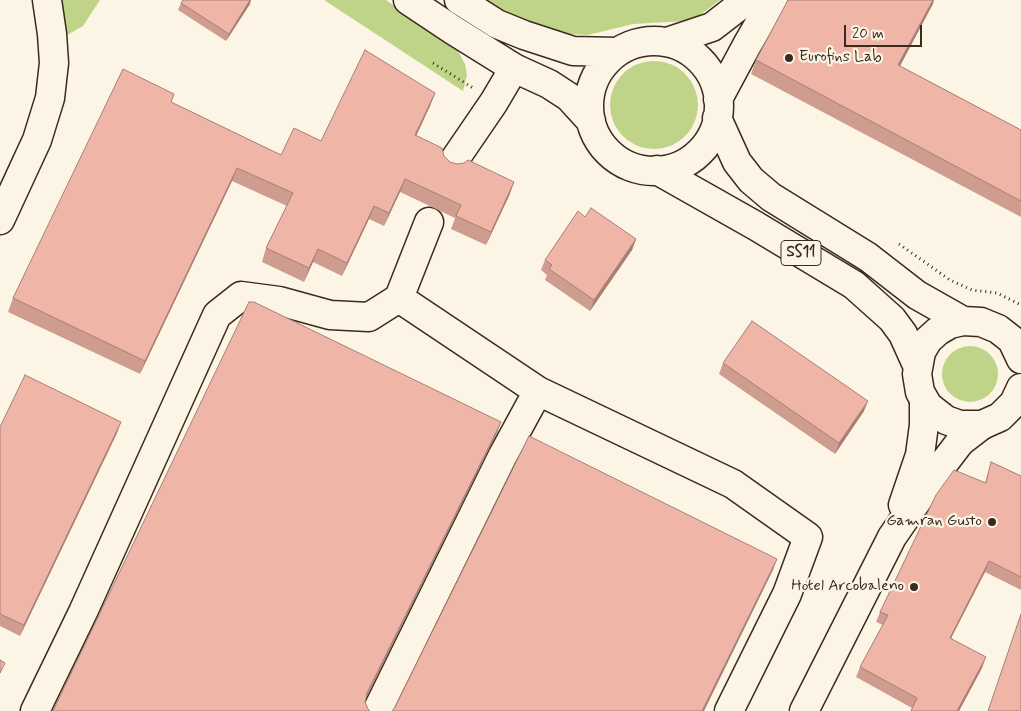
<!DOCTYPE html>
<style>
body{margin:0}
#map{position:relative;width:1021px;height:711px;overflow:hidden;background:#fcf5e5;font-family:Mynerve,sans-serif}
canvas{display:block}
.scale{position:absolute;left:844px;top:25px;width:78px;height:22px;box-sizing:border-box;border:2px solid #3b2a1e;border-top:0;padding-left:6px;font-size:15px;line-height:18px;white-space:nowrap;color:#3b2a1e;-webkit-text-stroke:4px #fcf5e5;paint-order:stroke}
</style>
<div id="map">
<canvas width="1021" height="711"></canvas>
<div class="scale">20 m</div>
</div>
<script>
const c = document.querySelector('canvas').getContext('2d');
c.lineJoin = 'round';
function fill(path, color) { c.fillStyle = color; c.fill(path, 'evenodd'); }
const toPath = rows => new Path2D(rows.map(r => 'M' + r).join(''));
function stroke(path, color, width, dash) { c.strokeStyle = color; c.lineWidth = width; c.lineCap = dash ? 'butt' : 'round'; c.setLineDash(dash || []); c.stroke(path); }
function write(font, color, halo, rows, align = 'center') {
  c.font = font + ' Mynerve,sans-serif'; c.lineWidth = 4.5; c.setLineDash([]); c.textBaseline = 'middle'; c.strokeStyle = halo; c.fillStyle = color; for (const [text, x, y, turn = 0] of rows) {
    c.save(); c.translate(x, y); c.rotate((+turn || 0) * Math.PI / 180); c.textAlign = isNaN(turn) ? turn : align; if (halo) c.strokeText(text, 0, 0); c.fillText(text, 0, 0); c.restore();
  }
}
fill(toPath([
 [60,0,100,0,83,26,67,35],
 [324,0,386,0,458,51,465,64,467,75,463,91],
 [481,0,720,0,700,15,687,21,633,24,588,35,568,34,519,21],
 '610 105a44 44 0 1 1 88 0a44 44 0 1 1-88 0Z',
 '942 374a28 28 0 1 1 56 0a28 28 0 1 1-56 0Z'
]), '#c0d489');
const minor = toPath([
 [453,162,494,102,514,68],
 [0,220,37,140,50,98,54,63,52,34,47,0],
 [399,298,538,391],
 [903,505,920,455,924,425,924,400],
 [35,711,83,612,217,315,241,296,279,301,330,315,369,317,399,298,429,222],
 [377,711,502,457,538,391,733,484,808,537,787,594,729,711],
 [804,711,892,537,934,476,960,442,982,425]
]);
const major = toPath([
 [408,0,453,30,514,68,549,84,569,97,591,121],
 [459,0,497,24,524,35,573,51,617,52],
 '589 106a65 65 0 1 1 130 0a65 65 0 1 1-130 0Z',
 [667,42,712,27,747,0],
 [718,99,747,45,773,0],
 [717,118,737,162,751,180,771,197,868,257,917,295,963,321],
 [657,170,756,226,854,285,892,319,903,334,917,365],
 [1021,359,1012,340,998,329,981,322,963,321,950,324,938,331,928,340,921,352,917,374,920,392,928,406,946,420,960,425,982,425,1000,417,1014,403,1021,388]
]);
stroke(minor, '#3b2a1e', 31);
stroke(major, '#3b2a1e', 31);
stroke(toPath([
 [433,63,473,88],
 [899,244,950,280,972,290,997,293,1021,305]
]), '#3b2a1e', 3, [1, 4]);
stroke(minor, '#fcf5e5', 28);
stroke(major, '#fcf5e5', 28);
fill(toPath([
 [788,0,934,0,900,66,1021,130,1021,217,751,74,756,60],
 [181,3,250,4,226,41,178,10],
 [435,93,430,106,416,136,444,156,450,162,514,182,509,196,486,245,451,229,455,218,400,192,384,226,369,219,342,276,313,262,304,282,262,262,266,248,287,206,232,181,140,374,8,312,13,298,171,102,281,155,321,141],
 [585,217,636,239,632,250,590,311,545,280,547,275,541,270,545,260],
 [723,363,864,411,835,454,719,374],
 [0,427,117,433,20,636,0,626],
 [991,462,1021,476,1021,590,985,572,951,638,982,668,959,711,911,711,912,708,856,677,860,667,883,625,876,622,880,612,985,483]
]), '#ce9d90');
fill(toPath([
 [250,0,251,0,250,4,226,41,229,34],
 [933,0,934,0,933,4,893,79,898,65],
 [435,93,430,106,410,149,415,135],
 [237,168,232,181,140,374,145,361],
 [405,179,400,192,384,226,389,213],
 [514,182,509,196,486,245,491,232],
 [374,206,369,219,342,276,347,263],
 [636,239,632,250,590,311,594,300],
 [318,249,313,262,304,282,309,268],
 [868,401,864,411,835,454,839,443],
 [121,422,117,433,20,636,24,625],
 [501,422,497,433,363,704,367,693],
 [777,559,773,570,704,711,702,711],
 [989,561,985,572,946,648,950,638],
 [986,657,982,668,959,711,957,711]
]), '#a77f76');
const building = toPath([
 [183,0,250,0,229,34,181,3,183,0],
 [788,0,933,0,898,65,1021,130,1021,201,756,60,788,0],
 [365,50,435,93,415,135,442,148,444,156,450,162,457,164,464,163,468,160,514,182,491,232,456,216,461,205,405,179,389,213,374,206,347,263,318,249,309,268,266,248,293,193,237,168,145,361,13,298,123,69,174,94,171,102,281,155,294,128,321,141,365,50],
 [591,208,636,239,594,300,549,269,552,265,545,260,578,211,585,217,591,208],
 [249,302,254,302,501,422,367,693,365,702,368,709,370,711,53,711,249,302],
 [752,321,868,401,839,443,723,363,752,321],
 [25,375,121,422,24,625,0,614,0,427,25,375],
 [529,436,777,559,702,711,392,711,395,707,529,436],
 [991,462,1021,476,1021,577,989,561,950,638,986,657,957,711,911,711,917,698,860,667,888,615,880,612,936,495,954,470,986,483,991,462],
 [1021,614,1021,711,988,711,1021,614],
 [0,660,5,663,0,673,0,660]
]);
fill(building, '#efb6a8');
stroke(building, '#a77f76', 1);
for (const [x, y, r, color] of [
 [789,58,5,"#3b2a1e"],
 [992,522,5,"#3b2a1e"],
 [914,587,5,"#3b2a1e"]
]) { const dot = new Path2D(); dot.arc(x, y, r, 0, 2 * Math.PI); c.fillStyle = color; c.fill(dot); stroke(dot, '#fcf5e5', 2); }
for (const [x, y, w] of [
 [801,253,40]
]) { const box = new Path2D(); box.roundRect(x - w / 2, y - 12.5, w, 25, 4); c.fillStyle = '#fcf5e5'; c.fill(box); stroke(box, '#3b2a1e', 1); }
write('bold 15px', '#3b2a1e', null, [
 ["SS11",801,253]
]);
write('16px', '#3b2a1e', '#fcf5e5', [
 ["Eurofins Lab",799,58,"left"],
 ["Gamran Gusto",982,522],
 ["Hotel Arcobaleno",904,587]
], 'right');
</script>
